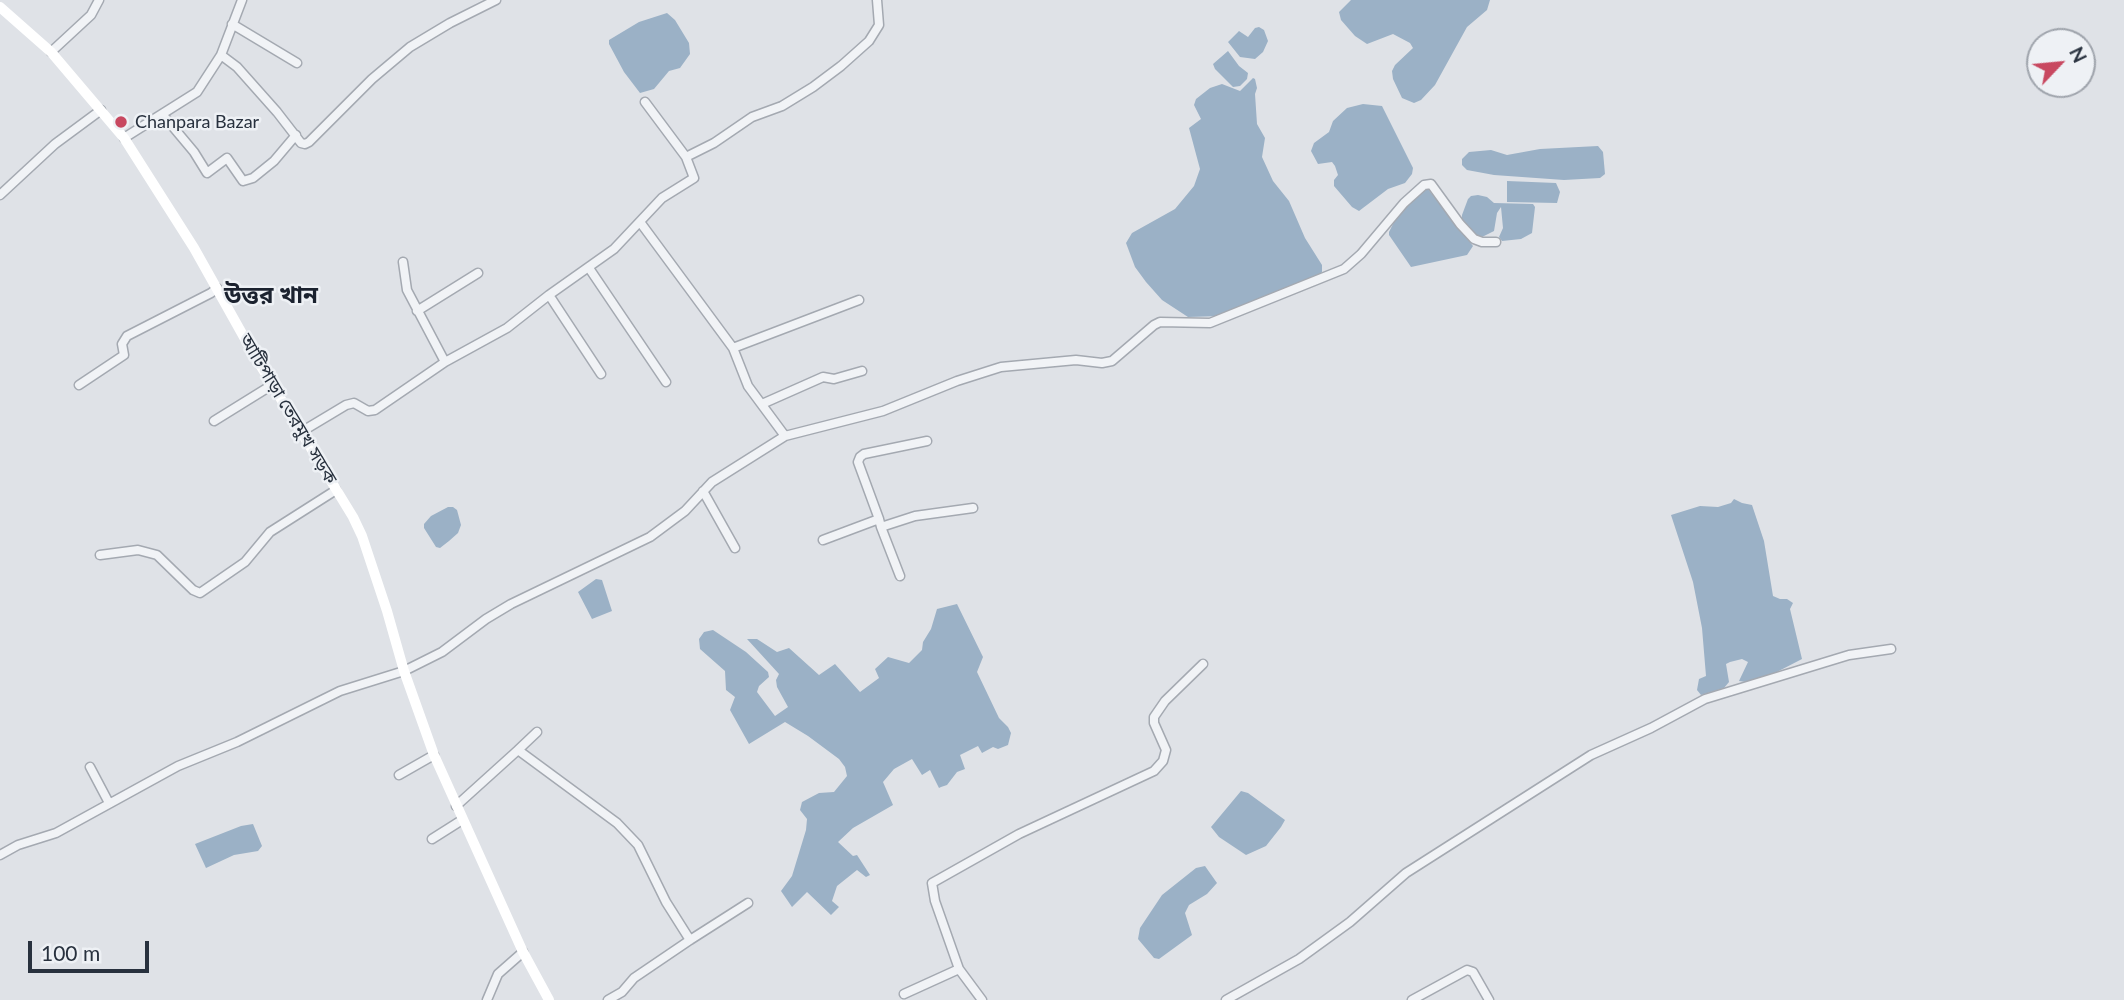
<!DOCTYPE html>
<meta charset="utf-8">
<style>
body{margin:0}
#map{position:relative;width:2124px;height:1000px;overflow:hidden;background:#dfe2e7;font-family:Lato,sans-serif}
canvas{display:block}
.north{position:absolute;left:2026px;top:28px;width:70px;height:70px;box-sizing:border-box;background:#eef1f5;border:2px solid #9fa4ac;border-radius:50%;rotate:64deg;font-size:19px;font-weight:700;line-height:28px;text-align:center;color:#28313e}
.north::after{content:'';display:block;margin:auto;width:24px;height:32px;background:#c84860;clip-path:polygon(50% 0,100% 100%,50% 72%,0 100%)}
.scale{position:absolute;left:28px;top:941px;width:121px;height:32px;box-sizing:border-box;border:4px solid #28313e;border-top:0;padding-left:9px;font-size:21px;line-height:24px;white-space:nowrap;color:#28313e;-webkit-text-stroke:5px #eef1f5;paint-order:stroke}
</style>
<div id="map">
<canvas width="2124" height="1000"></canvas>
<div class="north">N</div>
<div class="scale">100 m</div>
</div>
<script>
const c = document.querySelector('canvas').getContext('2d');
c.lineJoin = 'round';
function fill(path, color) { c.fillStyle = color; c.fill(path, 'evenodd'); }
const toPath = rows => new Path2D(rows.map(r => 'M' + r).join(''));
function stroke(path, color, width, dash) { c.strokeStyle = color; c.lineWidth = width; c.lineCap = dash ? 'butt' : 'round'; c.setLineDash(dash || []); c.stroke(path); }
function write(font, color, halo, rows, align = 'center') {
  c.font = font + ' Lato,"Noto Sans Bengali",sans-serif'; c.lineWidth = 5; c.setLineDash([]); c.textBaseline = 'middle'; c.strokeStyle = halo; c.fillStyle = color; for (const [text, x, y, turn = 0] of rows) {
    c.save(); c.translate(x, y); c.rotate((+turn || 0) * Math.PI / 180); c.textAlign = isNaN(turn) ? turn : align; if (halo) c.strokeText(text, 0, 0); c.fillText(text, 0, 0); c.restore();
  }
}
fill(toPath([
 [1351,0,1490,0,1487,10,1467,27,1435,85,1421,100,1414,103,1402,98,1393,79,1392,71,1395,65,1413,48,1410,43,1393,34,1367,44,1355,36,1341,20,1339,12],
 [667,13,675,20,689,43,690,54,680,68,669,71,654,89,640,93,624,72,609,44,609,40,639,22],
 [1259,27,1264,30,1268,41,1263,52,1255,59,1240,57,1228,42,1239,31,1248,37,1255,28],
 [1228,51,1239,66,1248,73,1247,79,1240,86,1233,87,1215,69,1213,64],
 [1253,78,1255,79,1257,88,1255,94,1257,124,1265,138,1262,157,1273,181,1289,201,1305,238,1322,265,1322,272,1319,276,1222,316,1188,317,1162,300,1146,282,1135,267,1126,243,1132,233,1175,209,1194,186,1200,169,1189,128,1201,119,1194,105,1196,99,1210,88,1222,84,1240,91],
 [1363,104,1382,106,1413,168,1412,174,1405,183,1388,189,1359,211,1352,207,1334,186,1334,180,1338,175,1335,166,1332,162,1318,164,1311,151,1314,143,1329,132,1333,121,1347,108],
 [1598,146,1603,152,1605,174,1600,178,1564,180,1494,175,1467,170,1462,165,1462,159,1469,152,1491,150,1507,155,1540,149],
 [1507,181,1556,183,1560,192,1557,203,1507,202],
 [1428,189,1473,246,1467,255,1411,267,1389,235,1389,232,1396,218,1414,195],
 [1478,195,1487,197,1494,203,1533,204,1535,207,1532,233,1521,239,1502,241,1499,237,1503,228,1501,207,1497,213,1494,231,1480,238,1476,236,1462,219,1462,215,1468,199,1471,196],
 [1734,499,1742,503,1752,505,1764,541,1773,596,1780,599,1787,599,1793,603,1790,609,1802,659,1771,675,1746,682,1739,681,1748,662,1742,659,1730,662,1726,664,1729,682,1724,688,1701,695,1697,690,1699,679,1706,676,1702,628,1693,582,1671,515,1700,506,1718,507,1731,503],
 [448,507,453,507,457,510,461,525,458,533,449,541,440,548,436,547,424,528,424,524,431,516],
 [596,579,602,580,612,611,592,619,578,592],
 [957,604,983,657,977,672,999,718,1008,727,1011,733,1008,745,998,749,993,747,982,753,978,746,960,755,965,769,957,772,947,785,941,787,939,788,930,770,922,775,912,759,894,769,883,782,893,805,853,828,838,842,853,856,857,855,870,875,866,877,857,870,837,886,832,901,839,907,831,915,807,892,792,907,781,891,792,876,806,830,807,819,800,810,802,802,819,793,834,792,847,776,845,767,839,759,808,736,785,722,749,744,730,710,735,697,726,690,725,671,700,649,699,639,704,632,713,630,746,652,768,672,769,677,759,686,757,692,775,716,788,707,777,687,776,680,779,674,747,639,757,639,777,652,789,648,819,675,835,664,860,692,879,678,875,669,888,657,909,663,922,650,923,642,931,629,937,609],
 [1241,791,1248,793,1285,820,1281,827,1266,846,1246,855,1219,837,1211,827],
 [253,824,262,846,258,851,234,855,206,868,195,844,241,826],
 [1205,866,1217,883,1207,894,1189,905,1185,913,1192,935,1159,959,1154,958,1138,939,1140,928,1162,895,1196,868]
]), '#9bb1c6');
const street = toPath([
 [232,24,297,63],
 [51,52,91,15,99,0],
 [221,55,237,67,277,112,301,143,305,144,309,142,372,79,410,47,450,23,496,0],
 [645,102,686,157],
 [163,115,194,152,207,173,227,158,243,181,253,178,274,161,296,135],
 [124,138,197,92,221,55,242,0],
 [0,195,55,144,101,110],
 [640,222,733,348,748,386,785,436],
 [403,262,407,290,445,362],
 [589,268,666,382],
 [549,295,601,374],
 [417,311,478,273],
 [733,348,859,300],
 [79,385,124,355,122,344,127,336,211,293,217,288],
 [762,404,823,377,834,379,862,371],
 [214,421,272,385],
 [301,432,346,405,354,403,368,411,375,410,445,362,507,328,549,295,614,249,662,198,694,178,686,157,714,143,752,117,782,106,813,87,841,66,869,41,879,25,877,0],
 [703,491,735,548],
 [879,519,881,527,915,516,973,508],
 [881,527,900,576],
 [823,540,879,519,858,462,860,457,864,454,927,441],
 [100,555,138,550,157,555,193,590,200,593,245,562,270,532,336,490],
 [518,750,537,732],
 [90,767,109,803],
 [399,775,434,755],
 [456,806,518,750,617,823,638,845,666,902,690,940],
 [432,839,462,820],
 [0,855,18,845,56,833,178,766,237,742,340,691,404,671,442,652,486,619,511,604,650,537,685,511,712,482,785,436,883,411,957,381,1001,367,1076,360,1102,363,1112,361,1154,325,1160,322,1210,323,1344,269,1361,254,1404,203,1424,185,1431,184,1460,224,1474,239,1482,242,1496,242],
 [904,994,959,969],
 [487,1000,498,974,523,952],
 [608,1000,622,992,634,978,690,940,748,903],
 [982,1000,959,969,935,901,932,883,1019,834,1154,771,1163,761,1166,750,1154,723,1154,717,1165,701,1203,664],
 [1226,1000,1299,959,1350,922,1406,873,1591,755,1651,728,1705,699,1849,655,1891,649],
 [1412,1000,1467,970,1473,972,1489,1000]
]);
stroke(street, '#a4a9b1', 11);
stroke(street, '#f1f3f6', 8);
stroke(toPath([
 [0,7,51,52,124,138,194,248,254,355,353,517,362,536,387,611,404,671,434,755,523,952,549,1000]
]), '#fff', 10);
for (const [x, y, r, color] of [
 [121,122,7,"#c84860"]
]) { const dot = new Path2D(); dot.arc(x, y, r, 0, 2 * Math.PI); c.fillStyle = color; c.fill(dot); stroke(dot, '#eef1f5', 2.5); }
write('18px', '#28313e', '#eef1f5', [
 ["Chanpara Bazar",135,122]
], 'left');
write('18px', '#28313e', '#eef1f5', [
 ["আটিপাড়া তেরমুখ সড়ক",288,409,59]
]);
write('bold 24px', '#1b222f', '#eef1f5', [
 ["উত্তর খান",271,295]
]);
</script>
